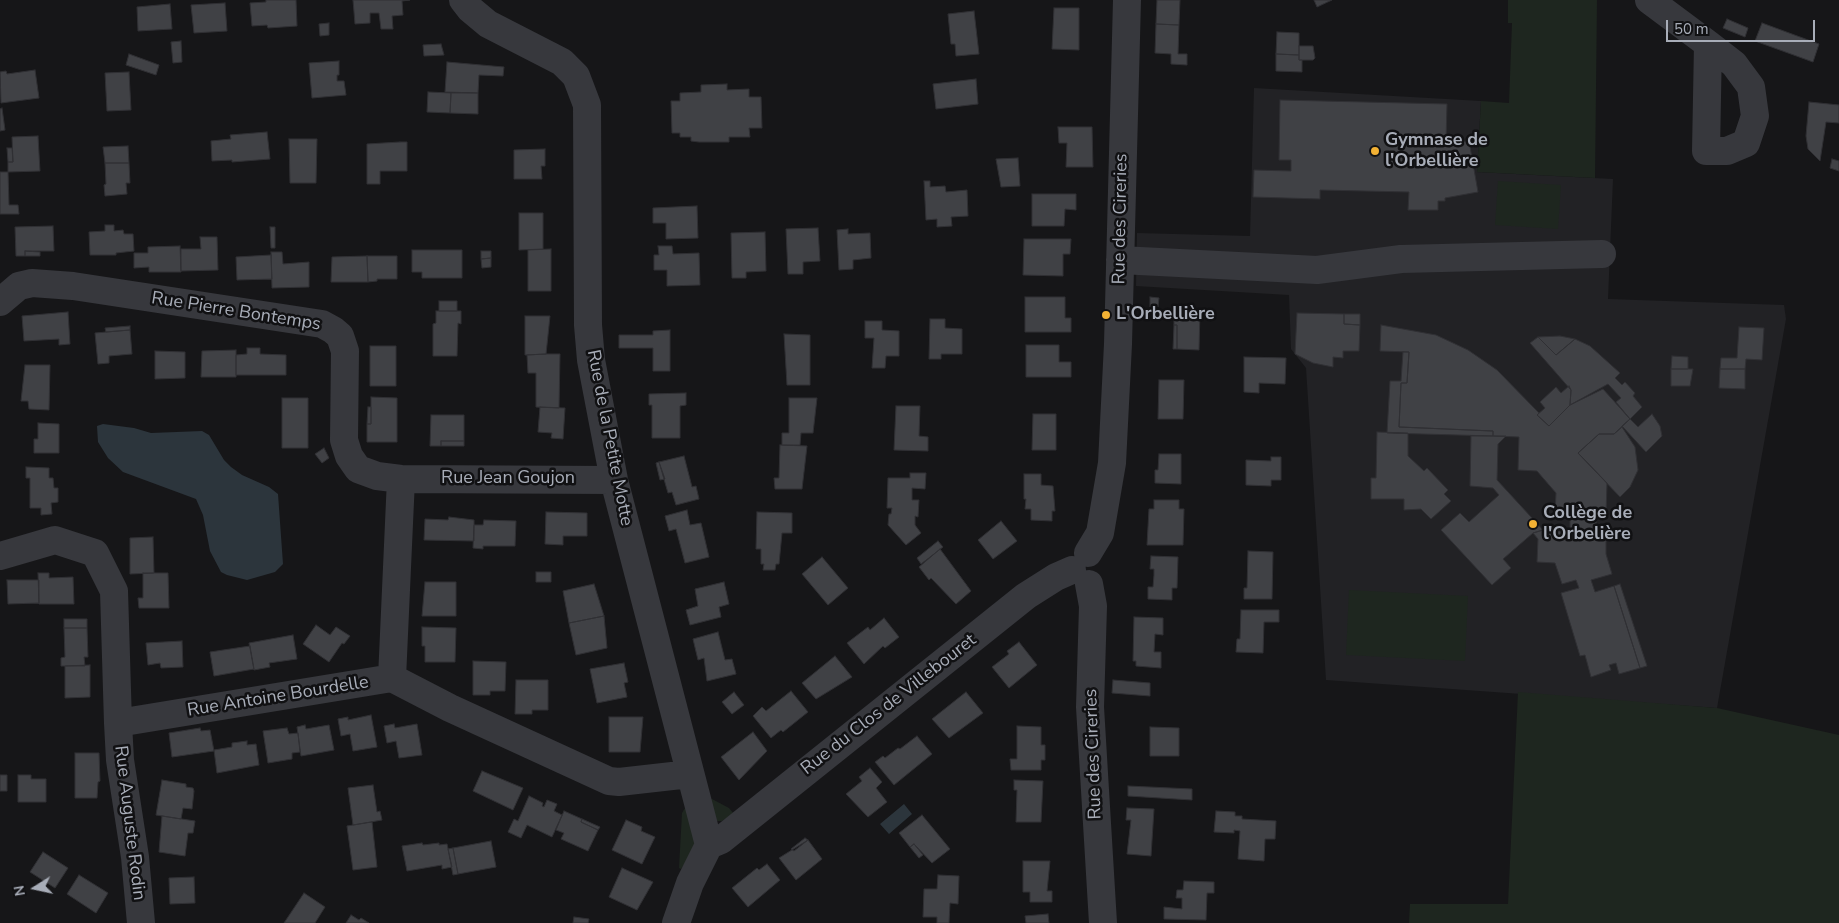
<!DOCTYPE html>
<meta charset="utf-8">
<style>
body{margin:0}
#map{position:relative;width:1839px;height:923px;overflow:hidden;background:#161618;font-family:"Nunito Sans",sans-serif}
canvas{display:block}
.north{position:absolute;left:10px;top:863px;width:50px;height:50px;-webkit-text-stroke:4px #111113;paint-order:stroke;rotate:260deg;font-size:14px;font-weight:700;line-height:20px;text-align:center;color:#a8adb8}
.north::after{content:'';display:block;margin:auto;width:18px;height:22px;background:#a8adb8;clip-path:polygon(50% 0,100% 100%,50% 72%,0 100%)}
.scale{position:absolute;left:1666px;top:20px;width:149px;height:22px;box-sizing:border-box;border:2px solid #a8adb8;border-top:0;padding-left:6px;font-size:15px;line-height:18px;white-space:nowrap;color:#a8adb8;-webkit-text-stroke:4px #111113;paint-order:stroke}
</style>
<div id="map">
<canvas width="1839" height="923"></canvas>
<div class="north">N</div>
<div class="scale">50 m</div>
</div>
<script>
const c = document.querySelector('canvas').getContext('2d');
c.lineJoin = 'round';
function fill(path, color) { c.fillStyle = color; c.fill(path, 'evenodd'); }
const toPath = rows => new Path2D(rows.map(r => 'M' + r).join(''));
function stroke(path, color, width, dash) { c.strokeStyle = color; c.lineWidth = width; c.lineCap = dash ? 'butt' : 'round'; c.setLineDash(dash || []); c.stroke(path); }
function write(font, color, halo, rows, align = 'center') {
  c.font = font + ' "Nunito Sans",sans-serif'; c.lineWidth = 5; c.setLineDash([]); c.textBaseline = 'middle'; c.strokeStyle = halo; c.fillStyle = color; for (const [text, x, y, turn = 0] of rows) {
    c.save(); c.translate(x, y); c.rotate((+turn || 0) * Math.PI / 180); c.textAlign = isNaN(turn) ? turn : align; if (halo) c.strokeText(text, 0, 0); c.fillText(text, 0, 0); c.restore();
  }
}
fill(toPath([
 [1254,88,1481,101,1477,172,1613,179,1608,299,1784,305,1786,319,1717,708,1326,680,1306,368,1291,349,1289,295,1136,286,1137,233,1250,236]
]), '#222225');
fill(toPath([
 [1508,0,1597,0,1595,178,1477,172,1481,101,1509,103,1512,23,1508,23],
 [1498,181,1561,185,1558,229,1495,225],
 [1349,590,1468,596,1465,661,1346,655],
 [1518,692,1717,708,1839,735,1839,923,1409,923,1410,904,1508,904],
 [712,799,729,808,734,814,722,821,716,821,704,800],
 [688,803,696,845,694,852,681,869,679,868,682,813]
]), '#1e261f');
fill(toPath([
 [103,424,134,428,151,433,202,431,209,435,224,460,231,467,242,475,269,487,278,494,283,564,275,572,247,580,227,575,221,572,210,551,203,515,196,499,123,472,108,458,98,442,97,426],
 [904,804,912,814,889,834,880,824]
]), '#2c353c');
const building = toPath([
 [266,0,296,0,297,26,268,28,267,25,252,26,250,3,266,2,266,0],
 [353,0,410,0,402,1,403,15,392,16,393,29,381,29,379,13,370,13,370,23,355,24,353,0],
 [1157,0,1180,0,1179,25,1156,24,1157,0],
 [1314,0,1332,0,1317,7,1314,0],
 [225,3,227,31,194,33,191,5,225,3],
 [170,4,172,29,138,31,137,7,170,4],
 [1054,8,1079,8,1079,50,1052,49,1054,8],
 [974,11,979,54,956,56,955,44,951,44,948,14,974,11],
 [1727,19,1748,28,1745,37,1723,28,1727,19],
 [329,23,329,35,320,36,319,24,329,23],
 [1762,23,1819,44,1813,62,1755,41,1762,23],
 [1156,24,1179,25,1178,54,1187,54,1187,65,1171,64,1171,54,1155,53,1156,24],
 [1277,32,1299,33,1299,55,1276,54,1277,32],
 [181,41,182,62,173,63,171,42,181,41],
 [441,44,444,55,424,56,423,45,441,44],
 [1299,46,1313,46,1315,58,1313,60,1299,60,1299,46],
 [129,54,159,65,156,75,126,65,129,54],
 [1276,54,1299,55,1299,60,1302,60,1302,72,1276,71,1276,54],
 [339,61,339,75,337,75,337,81,344,81,346,95,312,98,309,63,339,61],
 [447,62,504,67,503,76,479,75,478,93,445,92,447,62],
 [35,70,39,98,1,103,0,72,6,71,7,74,35,70],
 [129,72,131,110,107,111,105,73,129,72],
 [976,79,978,104,936,109,933,84,976,79],
 [727,84,727,90,749,89,749,97,761,97,762,128,749,128,750,137,729,137,729,142,699,142,691,141,691,137,680,137,680,133,672,133,671,101,680,101,680,93,701,92,701,85,727,84],
 [428,92,451,93,450,113,427,112,428,92],
 [451,93,478,93,478,114,450,113,451,93],
 [1280,100,1447,104,1446,141,1469,141,1478,192,1445,198,1445,201,1438,201,1438,210,1408,210,1409,192,1320,190,1320,199,1253,197,1254,170,1291,171,1291,160,1279,160,1280,100],
 [1809,102,1839,105,1839,123,1826,122,1820,161,1808,149,1806,136,1809,102],
 [2,108,5,130,0,131,0,109,2,108],
 [1058,127,1092,127,1093,167,1066,167,1067,143,1059,143,1058,127],
 [267,132,270,159,232,162,232,160,212,161,211,141,231,139,230,135,267,132],
 [38,136,40,171,8,172,8,162,13,162,12,137,38,136],
 [289,139,317,139,316,183,290,183,289,139],
 [400,142,407,142,407,171,380,171,380,184,367,184,367,144,400,142],
 [128,146,129,163,105,163,103,147,128,146],
 [7,148,12,148,13,162,8,162,7,148],
 [545,149,545,166,541,166,542,179,514,179,514,150,545,149],
 [1018,158,1020,186,1001,187,996,159,1018,158],
 [1832,159,1839,161,1839,171,1830,168,1832,159],
 [105,163,129,163,130,183,126,183,127,194,105,196,104,185,106,184,105,163],
 [0,172,8,172,9,205,18,205,19,214,0,214,0,172],
 [924,181,930,181,930,187,945,186,946,192,967,190,968,216,951,217,952,226,937,227,937,219,926,220,924,181],
 [1032,194,1076,194,1076,210,1065,209,1064,226,1032,226,1032,194],
 [697,206,698,238,666,239,666,223,653,223,653,208,697,206],
 [519,213,543,213,543,249,519,250,519,213],
 [105,225,114,225,114,231,123,230,124,234,133,234,134,251,116,253,116,255,90,255,89,232,105,231,105,225],
 [53,226,54,251,25,251,25,256,16,256,15,227,53,226],
 [270,227,275,227,275,248,271,248,270,227],
 [818,228,820,261,803,262,803,274,788,274,786,229,818,228],
 [848,229,848,234,870,233,871,258,853,260,853,269,839,270,837,230,848,229],
 [765,232,766,271,746,272,746,278,732,278,731,233,765,232],
 [200,237,217,237,218,270,181,271,181,249,201,249,200,237],
 [1024,239,1071,239,1070,254,1063,254,1063,276,1023,275,1024,239],
 [180,246,181,272,149,272,149,267,134,268,134,253,148,253,148,247,180,246],
 [658,246,672,246,673,254,699,253,700,285,667,286,667,270,654,270,654,255,659,255,658,246],
 [551,249,551,291,528,291,528,250,551,249],
 [412,250,462,250,462,278,422,278,422,272,412,272,412,250],
 [25,251,40,252,40,256,25,256,25,251],
 [481,251,491,251,491,258,481,259,481,251],
 [271,252,282,252,283,264,309,262,309,287,272,288,271,252],
 [271,255,272,279,237,280,236,257,271,255],
 [367,256,368,282,331,282,332,257,367,256],
 [367,256,397,256,397,279,377,279,377,281,368,282,367,256],
 [491,258,491,267,482,268,481,259,491,258],
 [1025,297,1065,297,1065,318,1071,318,1071,332,1025,332,1025,297],
 [1150,297,1159,298,1158,307,1150,307,1150,297],
 [439,301,457,301,457,311,439,311,439,301],
 [1174,309,1200,310,1199,350,1177,349,1177,325,1174,325,1174,309],
 [436,311,461,311,461,324,458,323,457,356,433,356,433,324,436,323,436,311],
 [68,312,70,344,59,345,59,339,24,341,22,316,68,312],
 [1297,313,1344,314,1344,324,1360,325,1359,351,1343,351,1343,358,1333,357,1333,367,1313,363,1295,354,1297,313],
 [1344,314,1360,314,1360,325,1344,324,1344,314],
 [525,316,550,316,546,354,525,355,525,316],
 [930,319,945,319,945,328,962,329,962,354,941,354,941,359,929,359,930,319],
 [865,321,882,321,882,330,899,331,899,356,886,356,885,368,872,368,874,338,865,338,865,321],
 [1174,325,1177,325,1177,349,1173,349,1174,325],
 [1381,325,1436,335,1468,350,1497,370,1539,413,1537,415,1549,426,1570,405,1603,389,1630,419,1614,434,1599,434,1578,453,1607,483,1606,515,1555,513,1556,493,1537,471,1518,470,1519,437,1493,436,1493,431,1399,427,1401,383,1407,383,1409,352,1380,351,1381,325],
 [130,326,130,330,106,332,105,328,130,326],
 [1739,327,1764,328,1762,360,1746,359,1745,369,1720,369,1721,358,1737,358,1739,327],
 [130,330,132,354,109,356,109,363,98,364,95,333,130,330],
 [670,330,670,371,653,371,653,348,619,348,619,335,653,335,653,331,670,330],
 [784,334,810,335,810,385,787,385,784,334],
 [1560,336,1575,339,1556,355,1538,337,1560,336],
 [1538,337,1556,355,1575,339,1590,346,1620,373,1615,378,1622,385,1625,382,1635,393,1633,396,1642,407,1630,419,1616,402,1621,398,1608,384,1570,405,1571,390,1530,343,1538,337],
 [1026,345,1059,345,1059,362,1071,362,1071,377,1026,377,1026,345],
 [370,346,396,346,396,386,370,386,370,346],
 [247,348,260,348,260,354,286,355,286,375,236,375,236,355,247,354,247,348],
 [236,350,236,377,201,377,202,351,236,350],
 [155,351,185,352,185,378,155,379,155,351],
 [1403,352,1409,352,1407,383,1401,383,1399,427,1493,431,1493,436,1387,433,1390,381,1401,381,1403,352],
 [546,354,560,354,559,408,536,407,536,373,528,373,527,355,546,354],
 [1672,356,1688,357,1688,369,1671,369,1672,356],
 [1244,357,1286,358,1285,384,1259,383,1259,393,1244,392,1244,357],
 [25,365,50,365,49,410,29,409,28,401,21,401,25,365],
 [1671,369,1693,369,1690,386,1671,386,1671,369],
 [1720,369,1745,369,1745,389,1719,388,1720,369],
 [1159,380,1184,380,1183,419,1158,419,1159,380],
 [1569,386,1571,390,1570,405,1549,426,1537,415,1545,408,1540,402,1556,387,1561,393,1569,386],
 [686,393,686,405,680,406,680,438,652,438,652,405,649,405,649,394,686,393],
 [371,397,397,398,397,442,367,442,367,424,371,424,371,397],
 [282,398,308,398,308,448,282,448,282,398],
 [789,398,817,398,813,433,801,433,800,445,782,445,782,433,789,433,789,398],
 [896,406,920,406,919,436,928,437,928,451,894,450,896,406],
 [368,407,371,407,371,424,367,424,368,407],
 [540,407,565,408,563,439,551,438,552,433,538,432,540,407],
 [1033,414,1056,414,1056,450,1032,450,1033,414],
 [1652,414,1660,426,1662,436,1646,452,1622,426,1630,419,1638,427,1652,414],
 [431,415,464,415,464,441,441,441,441,446,430,446,431,415],
 [38,423,59,424,59,453,34,453,34,439,38,439,38,423],
 [1622,427,1635,447,1638,470,1630,487,1620,497,1578,453,1599,434,1614,434,1622,427],
 [1377,432,1408,433,1408,456,1424,471,1427,468,1448,490,1444,494,1451,501,1431,519,1421,509,1404,510,1404,499,1371,499,1371,478,1376,478,1377,432],
 [1471,436,1506,436,1498,444,1497,480,1543,530,1533,533,1503,559,1511,568,1492,585,1441,530,1460,513,1469,522,1499,495,1493,488,1470,486,1471,436],
 [441,441,464,441,464,446,441,446,441,441],
 [780,445,807,446,802,489,775,489,774,478,779,478,780,445],
 [324,448,329,458,322,463,315,454,324,448],
 [1159,454,1181,454,1181,484,1155,483,1155,470,1158,470,1159,454],
 [684,456,692,487,696,486,699,499,676,505,672,492,668,493,659,462,684,456],
 [1271,457,1281,457,1281,480,1271,480,1271,486,1246,485,1246,460,1271,461,1271,457],
 [659,462,665,479,660,480,656,463,659,462],
 [26,467,49,468,49,478,53,478,54,488,58,488,58,502,51,503,52,514,41,515,41,508,30,508,30,478,26,478,26,467],
 [910,473,926,473,925,489,912,488,912,500,919,500,918,517,915,516,915,525,921,533,906,545,888,525,889,514,891,514,892,508,887,508,888,478,910,478,910,473],
 [1024,474,1041,474,1041,485,1053,486,1055,511,1052,511,1052,521,1031,520,1031,509,1025,509,1026,499,1024,499,1024,474],
 [1154,500,1179,500,1179,509,1184,509,1183,545,1147,545,1149,509,1154,509,1154,500],
 [687,510,690,525,701,523,709,557,685,563,676,529,669,531,665,516,687,510],
 [546,512,587,513,587,536,563,536,563,545,545,544,546,512],
 [757,512,792,513,792,533,782,533,779,564,776,564,775,570,763,570,764,564,761,564,761,549,756,549,757,512],
 [1570,513,1597,515,1595,534,1570,532,1570,513],
 [449,517,474,520,474,541,424,540,425,519,448,520,449,517],
 [484,520,516,521,515,546,483,546,483,549,473,548,474,525,483,525,484,520],
 [1001,521,1017,541,993,559,978,540,1001,521],
 [1543,530,1606,534,1606,554,1612,574,1591,580,1595,592,1614,586,1640,668,1619,674,1616,663,1609,665,1611,670,1591,677,1585,655,1580,656,1561,593,1579,588,1576,580,1562,584,1555,563,1537,562,1538,539,1533,533,1543,530],
 [153,537,154,573,130,574,130,538,153,537],
 [938,541,943,547,921,564,917,558,938,541],
 [940,549,971,591,956,604,931,578,929,580,919,567,940,549],
 [1248,551,1273,552,1272,599,1244,599,1244,588,1247,588,1248,551],
 [1151,556,1178,557,1177,588,1172,588,1172,600,1148,599,1148,587,1153,587,1154,575,1154,569,1150,569,1151,556],
 [822,557,848,588,828,605,802,574,822,557],
 [536,572,551,572,551,582,536,582,536,572],
 [38,573,49,573,49,578,73,577,74,604,39,604,38,573],
 [143,573,168,573,169,608,139,608,138,598,143,598,143,573],
 [7,580,39,580,39,603,8,604,7,580],
 [425,582,456,582,456,616,422,616,425,582],
 [724,582,729,604,719,607,721,617,690,625,686,610,698,606,695,589,724,582],
 [594,584,604,616,569,623,563,591,594,584],
 [1620,584,1647,666,1640,668,1614,586,1620,584],
 [1241,610,1279,610,1279,622,1264,622,1263,653,1236,652,1237,639,1240,639,1241,610],
 [604,616,607,648,576,655,569,623,604,616],
 [1134,617,1163,618,1163,635,1155,634,1154,652,1161,652,1161,668,1136,666,1136,661,1133,661,1134,617],
 [884,618,899,637,885,648,883,646,864,664,847,643,868,627,870,630,884,618],
 [64,619,87,619,87,628,64,628,64,619],
 [316,625,330,635,336,627,350,636,344,644,342,643,329,662,303,644,316,625],
 [422,627,456,628,455,662,425,662,425,646,422,646,422,627],
 [64,628,87,628,88,657,84,657,85,666,61,666,61,658,65,657,64,628],
 [718,632,725,660,732,659,736,674,707,681,704,658,698,660,693,639,718,632],
 [293,635,297,659,269,663,270,667,254,670,249,643,293,635],
 [182,641,183,667,161,668,160,663,148,665,146,643,182,641],
 [1019,642,1037,665,1009,688,992,667,1009,654,1007,651,1019,642],
 [250,646,254,669,214,676,210,652,250,646],
 [835,656,852,677,816,699,802,683,835,656],
 [473,661,506,662,505,691,490,691,490,695,473,695,473,661],
 [624,663,628,682,624,683,627,697,597,703,590,669,624,663],
 [90,665,90,697,65,698,65,666,90,665],
 [516,680,548,680,548,710,532,710,532,714,515,714,516,680],
 [1113,680,1150,683,1150,696,1112,693,1113,680],
 [791,691,808,712,783,732,781,730,771,738,753,716,762,707,766,711,791,691],
 [734,692,744,705,732,714,722,702,734,692],
 [966,692,983,713,949,738,932,719,966,692],
 [371,715,377,747,353,751,350,734,341,736,338,719,348,717,348,720,371,715],
 [609,717,643,717,640,752,609,752,609,717],
 [394,724,395,728,417,724,422,755,399,758,396,741,387,743,384,726,394,724],
 [305,725,306,729,329,725,334,750,301,756,297,727,305,725],
 [1017,726,1041,727,1041,745,1045,745,1045,760,1041,760,1041,770,1011,770,1010,759,1017,759,1017,726],
 [1150,727,1179,728,1179,756,1150,756,1150,727],
 [200,728,201,731,210,730,214,751,172,757,169,733,200,728],
 [287,728,289,734,298,733,300,752,292,753,292,759,268,763,263,731,287,728],
 [753,732,767,751,739,780,721,757,753,732],
 [917,736,932,754,894,785,875,762,883,756,885,758,898,748,900,749,917,736],
 [247,741,247,745,256,744,259,765,217,773,214,750,232,747,232,743,247,741],
 [75,753,99,753,100,781,98,782,97,798,75,798,75,753],
 [870,768,882,782,876,788,887,802,868,817,846,794,862,781,859,777,870,768],
 [482,771,523,788,513,810,473,791,482,771],
 [0,775,7,775,7,791,0,791,0,775],
 [18,775,31,775,31,779,46,779,46,802,18,802,18,775],
 [162,780,186,784,186,787,193,788,194,791,192,809,183,808,181,819,156,815,162,780],
 [1014,780,1043,781,1041,822,1016,822,1017,790,1014,790,1014,780],
 [373,785,377,812,380,811,382,820,353,825,348,788,373,785],
 [1128,786,1192,789,1192,800,1128,796,1128,786],
 [529,796,543,803,542,806,544,807,547,800,557,804,554,811,562,815,552,837,527,825,521,838,508,832,514,819,518,821,529,796],
 [1127,808,1154,809,1151,856,1127,854,1131,820,1126,820,1127,808],
 [564,811,582,819,581,822,598,830,588,851,561,839,564,833,556,830,564,811],
 [1216,811,1235,812,1235,816,1242,816,1242,819,1276,821,1275,839,1265,839,1264,861,1238,859,1240,831,1234,830,1234,833,1214,832,1216,811],
 [922,815,950,849,932,863,914,844,910,847,899,833,922,815],
 [162,816,195,821,193,833,188,833,185,856,159,852,162,816],
 [582,819,600,827,598,830,581,822,582,819],
 [626,820,642,827,641,831,655,837,642,864,612,850,626,820],
 [372,822,377,867,353,870,347,826,372,822],
 [805,838,808,840,794,851,791,849,805,838],
 [808,840,822,859,796,880,779,858,808,840],
 [491,841,496,867,458,874,453,848,491,841],
 [422,843,423,845,439,843,439,845,447,844,452,867,442,869,442,865,407,871,402,846,422,843],
 [914,844,923,855,919,858,910,847,914,844],
 [453,848,458,874,453,875,448,849,453,848],
 [43,852,68,868,55,888,30,872,43,852],
 [1023,861,1050,861,1047,891,1052,891,1052,902,1030,902,1030,892,1023,892,1023,861],
 [767,864,780,880,748,907,732,888,757,868,759,870,767,864],
 [622,868,653,882,637,910,609,897,622,868],
 [79,875,108,893,96,913,67,894,79,875],
 [938,875,959,876,958,904,950,903,949,923,937,923,937,917,923,917,924,889,937,889,938,875],
 [194,877,195,903,170,904,169,878,194,877],
 [1184,881,1214,882,1214,893,1207,893,1206,920,1164,919,1164,907,1182,909,1182,898,1176,898,1177,890,1183,890,1184,881],
 [304,893,325,907,315,923,284,923,304,893],
 [1048,914,1049,923,1026,923,1025,916,1048,914],
 [351,915,359,920,361,918,369,923,346,923,351,915],
 [574,917,589,919,588,923,573,923,574,917]
]);
fill(building, '#404145');
stroke(building, '#303034', 1);
stroke(toPath([
 [463,0,470,9,488,24,562,62,576,76,587,105,588,325,591,360,614,480,709,845,690,883,676,923],
 [1649,0,1700,38,1708,44,1734,64,1751,87,1755,116,1746,143,1727,151,1706,151,1708,44],
 [1120,260,1317,270,1401,259,1602,254],
 [0,302,19,286,32,283,73,286,322,324,333,330,340,336,345,351,344,440,349,456,358,469,377,476,401,479,614,480],
 [1088,553,1100,533,1112,463,1118,344,1127,0],
 [0,556,55,540,95,553,114,591,118,723,392,678,450,708,609,781,619,782,690,774],
 [1089,584,1093,606,1090,707,1103,923],
 [392,678,401,479],
 [118,723,120,760,135,857,141,923],
 [709,845,721,840,1026,596,1056,577,1072,570]
]), '#37383d', 28);
for (const [x, y, r, color] of [
 [1375,151,5,"#f2b134"],
 [1106,315,5,"#f2b134"],
 [1533,524,5,"#f2b134"]
]) { const dot = new Path2D(); dot.arc(x, y, r, 0, 2 * Math.PI); c.fillStyle = color; c.fill(dot); stroke(dot, '#111113', 2); }
write('bold 18px', '#a8adb8', '#111113', [
 ["Gymnase de",1385,141],
 ["l'Orbellière",1385,162],
 ["L'Orbellière",1116,315],
 ["Collège de",1543,514],
 ["l'Orbelière",1543,535]
], 'left');
write('18px', '#a8adb8', '#111113', [
 ["Rue des Cireries",1121,219,-89],
 ["Rue Pierre Bontemps",236,312,9],
 ["Rue de la Petite Motte",609,438,79],
 ["Rue Jean Goujon",508,479],
 ["Rue Antoine Bourdelle",278,697,-9],
 ["Rue du Clos de Villebouret",889,705,-38],
 ["Rue des Cireries",1094,754,-92],
 ["Rue Auguste Rodin",129,823,83]
]);
</script>
